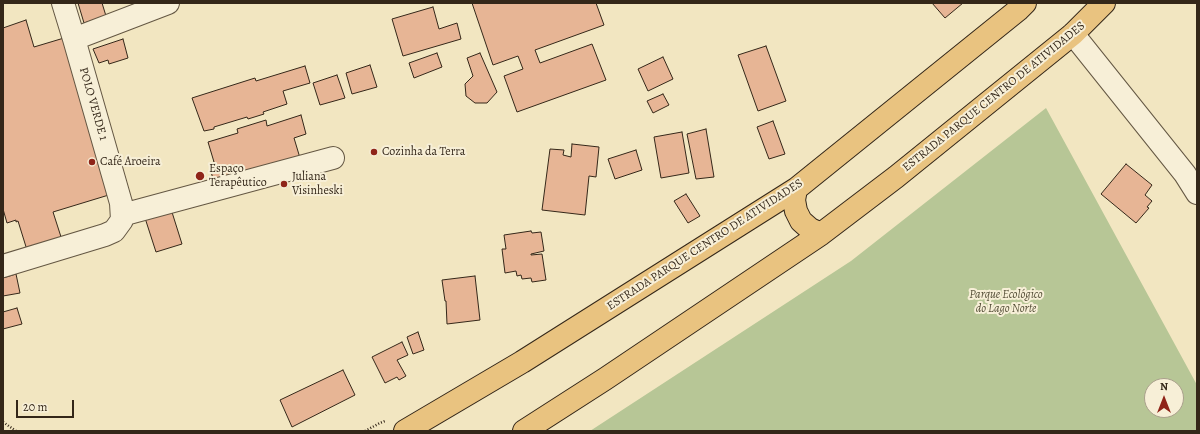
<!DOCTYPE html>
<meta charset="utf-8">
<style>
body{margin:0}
#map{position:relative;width:1200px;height:434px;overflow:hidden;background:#f2e6c1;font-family:Alegreya,serif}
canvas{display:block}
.frame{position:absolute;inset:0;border:4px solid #342719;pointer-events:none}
.north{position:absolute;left:1144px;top:378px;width:40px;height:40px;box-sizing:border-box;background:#f7efd7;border:1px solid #a99f8b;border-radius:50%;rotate:0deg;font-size:11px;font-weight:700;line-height:16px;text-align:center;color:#342719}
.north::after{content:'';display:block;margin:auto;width:14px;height:18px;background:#8f2418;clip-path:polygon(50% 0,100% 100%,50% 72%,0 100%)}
.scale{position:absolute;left:16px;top:400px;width:58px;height:18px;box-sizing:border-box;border:2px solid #342719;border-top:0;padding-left:5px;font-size:12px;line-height:14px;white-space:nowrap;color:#342719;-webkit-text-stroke:3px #f7efd7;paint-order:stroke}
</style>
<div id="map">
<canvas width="1200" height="434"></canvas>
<div class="frame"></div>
<div class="north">N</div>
<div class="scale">20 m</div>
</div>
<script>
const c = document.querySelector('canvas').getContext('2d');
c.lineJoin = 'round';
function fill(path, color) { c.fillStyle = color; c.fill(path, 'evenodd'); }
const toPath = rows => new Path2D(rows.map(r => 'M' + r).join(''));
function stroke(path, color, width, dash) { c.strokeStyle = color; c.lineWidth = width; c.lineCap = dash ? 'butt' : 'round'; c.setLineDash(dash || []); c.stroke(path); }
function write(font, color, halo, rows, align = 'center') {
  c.font = font + ' Alegreya,serif'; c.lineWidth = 4; c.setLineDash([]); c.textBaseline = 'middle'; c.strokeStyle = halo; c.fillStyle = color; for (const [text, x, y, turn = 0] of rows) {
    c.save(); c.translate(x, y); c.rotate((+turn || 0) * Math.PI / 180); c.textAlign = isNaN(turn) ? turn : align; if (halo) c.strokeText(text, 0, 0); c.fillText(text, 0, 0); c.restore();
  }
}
fill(toPath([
 [1046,108,1197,385,1197,431,590,431,851,261],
 [1152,386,1176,386,1176,410,1152,410]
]), '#b7c696');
const building = toPath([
 [78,3,102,3,106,16,84,23,78,3],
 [472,3,596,3,604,25,535,50,540,63,592,44,606,80,517,112,504,76,523,69,518,56,493,65,472,3],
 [932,3,963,3,945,18,932,3],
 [433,7,439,29,457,23,461,39,403,56,392,19,433,7],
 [26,20,34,47,64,38,112,194,53,212,62,240,27,250,18,221,16,222,16,220,7,223,3,209,3,28,26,20],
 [123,39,128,58,109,64,108,60,99,63,93,49,123,39],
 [766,46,786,101,758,111,738,55,766,46],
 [437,53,442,67,414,78,409,63,437,53],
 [480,53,497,92,487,103,475,103,466,96,465,84,473,76,467,58,480,53],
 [663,57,673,79,648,91,638,69,663,57],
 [370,65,377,87,352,94,346,73,370,65],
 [305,66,310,83,283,91,287,104,263,112,264,114,248,119,247,117,214,127,214,129,204,131,192,98,255,78,256,81,305,66],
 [337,75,345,98,320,105,313,83,337,75],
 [663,94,669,105,653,113,647,101,663,94],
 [301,115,306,134,294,138,300,158,213,179,209,164,214,162,208,142,238,133,237,129,266,120,267,126,301,115],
 [773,121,785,154,769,159,757,127,773,121],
 [706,129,714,177,696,179,687,134,706,129],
 [682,132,689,173,661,178,654,137,682,132],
 [572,144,599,147,596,177,589,176,585,215,542,210,550,149,564,150,563,155,571,157,572,144],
 [636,150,642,170,615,179,608,159,636,150],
 [1126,164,1152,185,1145,195,1152,201,1147,207,1149,208,1136,223,1101,194,1126,164],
 [686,194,700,216,688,223,674,201,686,194],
 [171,209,182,244,156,252,145,218,171,209],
 [531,231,532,233,541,232,544,251,531,254,531,255,542,254,546,280,532,282,531,278,522,279,521,275,517,276,516,271,505,273,502,249,506,249,504,235,531,231],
 [16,274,20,293,3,296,3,278,16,274],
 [475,276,480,320,447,324,446,301,445,301,442,280,475,276],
 [17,308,22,324,3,329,3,312,17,308],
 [418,332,424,350,413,354,407,337,418,332],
 [402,342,408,355,397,360,406,376,399,380,397,377,385,383,372,357,402,342],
 [343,370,355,395,292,427,280,400,343,370]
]);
fill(building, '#e7b595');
stroke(building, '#342719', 1);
const minor = toPath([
 [1073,34,1185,174,1197,193],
 [74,39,168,3],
 [122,215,333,158],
 [3,266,105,235,114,231,122,220,121,203,74,39,63,3]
]);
const major = toPath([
 [796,189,794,200,796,211,801,221,810,229,821,234],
 [405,431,522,362,796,189,1018,10,1025,3],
 [524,431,605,379,821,234,896,177,1073,34,1104,3]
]);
stroke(minor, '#645743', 24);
stroke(major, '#342719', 24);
stroke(toPath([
 [3,422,16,431],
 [365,431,380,423,385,421,386,422]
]), '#342719', 2.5, [1, 2]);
stroke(minor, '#f7efd7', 22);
stroke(major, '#e9c380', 22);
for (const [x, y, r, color] of [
 [374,152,4,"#8f2418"],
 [92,162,4,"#8f2418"],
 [200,176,5,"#8f2418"],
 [284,184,4,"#8f2418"]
]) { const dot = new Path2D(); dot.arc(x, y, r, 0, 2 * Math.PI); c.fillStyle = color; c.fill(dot); stroke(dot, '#f7efd7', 1.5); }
write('12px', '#342719', '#f7efd7', [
 ["ESTRADA PARQUE CENTRO DE ATIVIDADES",994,97,-39],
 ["POLO VERDE 1",93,104,74],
 ["ESTRADA PARQUE CENTRO DE ATIVIDADES",705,245,-33]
]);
write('12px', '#342719', '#f7efd7', [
 ["Cozinha da Terra",382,152],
 ["Café Aroeira",100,162],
 ["Espaço",209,169],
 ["Terapêutico",209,183],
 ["Juliana",292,177],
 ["Visinheski",292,191]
], 'left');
write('italic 12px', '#554f38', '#f7efd7', [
 ["Parque Ecológico",1006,295],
 ["do Lago Norte",1006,309]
]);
</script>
